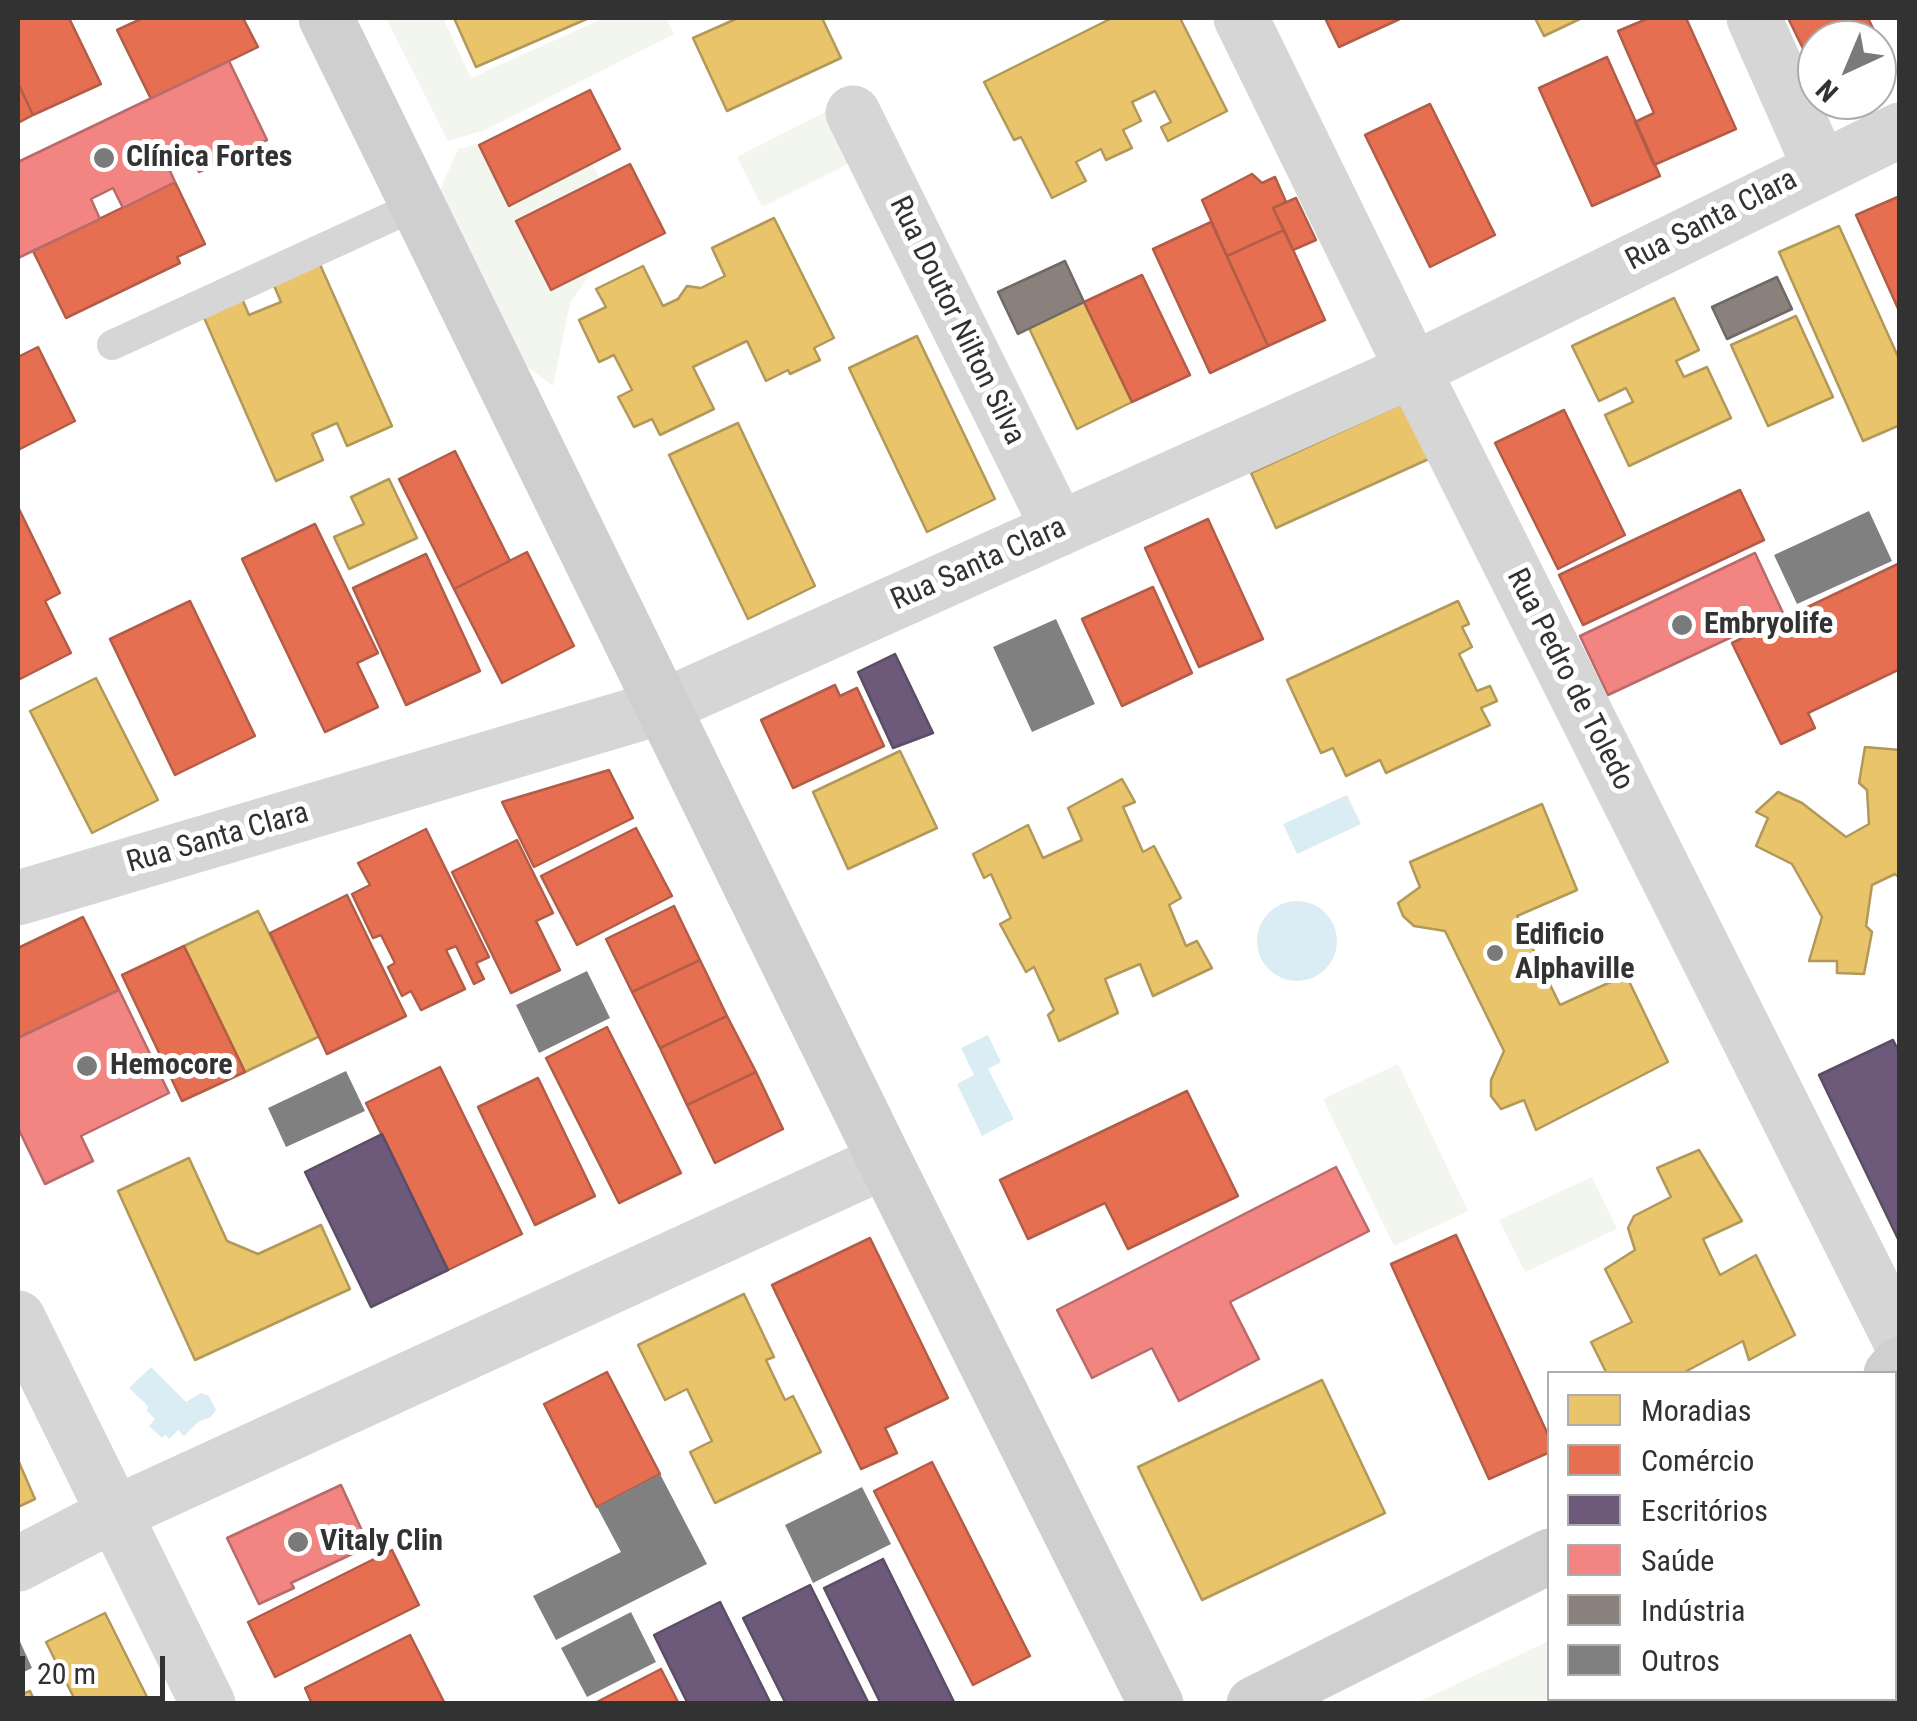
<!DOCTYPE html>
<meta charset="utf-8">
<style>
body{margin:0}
#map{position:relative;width:1917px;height:1721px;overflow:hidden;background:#fff;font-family:"Roboto Condensed",sans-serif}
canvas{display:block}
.frame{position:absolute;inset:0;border:20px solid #323232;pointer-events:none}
.legend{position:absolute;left:1547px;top:1371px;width:350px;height:330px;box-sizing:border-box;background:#fff;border:2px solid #adadad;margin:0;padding:12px 18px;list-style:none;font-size:30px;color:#323232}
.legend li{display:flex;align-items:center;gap:20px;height:50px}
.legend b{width:50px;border:2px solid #adadad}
.north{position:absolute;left:1797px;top:20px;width:100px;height:100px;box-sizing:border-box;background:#fff;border:2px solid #adadad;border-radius:50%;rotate:224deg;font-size:28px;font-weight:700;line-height:40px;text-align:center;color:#323232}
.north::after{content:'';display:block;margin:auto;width:35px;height:45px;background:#7a7a7a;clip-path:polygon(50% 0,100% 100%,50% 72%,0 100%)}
.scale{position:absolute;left:20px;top:1656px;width:145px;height:45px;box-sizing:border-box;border:5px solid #323232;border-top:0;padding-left:12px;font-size:30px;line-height:35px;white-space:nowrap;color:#323232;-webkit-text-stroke:8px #fff;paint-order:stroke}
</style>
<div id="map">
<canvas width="1917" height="1721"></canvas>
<div class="frame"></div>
<ul class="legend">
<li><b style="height:28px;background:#e9c46a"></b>Moradias</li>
<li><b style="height:28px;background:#e76f51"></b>Comércio</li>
<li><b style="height:28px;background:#6d597a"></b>Escritórios</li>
<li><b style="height:28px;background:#f28482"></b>Saúde</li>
<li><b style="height:28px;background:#8a817c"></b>Indústria</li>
<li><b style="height:28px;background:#808080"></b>Outros</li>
</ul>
<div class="north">N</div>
<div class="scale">20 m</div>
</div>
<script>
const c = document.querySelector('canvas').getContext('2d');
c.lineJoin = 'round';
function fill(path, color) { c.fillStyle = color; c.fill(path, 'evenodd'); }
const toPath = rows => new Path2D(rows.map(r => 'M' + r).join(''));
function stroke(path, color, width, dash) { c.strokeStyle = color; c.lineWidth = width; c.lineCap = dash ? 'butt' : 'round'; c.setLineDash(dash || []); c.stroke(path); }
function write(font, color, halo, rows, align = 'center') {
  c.font = font + ' "Roboto Condensed",sans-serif'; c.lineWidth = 10; c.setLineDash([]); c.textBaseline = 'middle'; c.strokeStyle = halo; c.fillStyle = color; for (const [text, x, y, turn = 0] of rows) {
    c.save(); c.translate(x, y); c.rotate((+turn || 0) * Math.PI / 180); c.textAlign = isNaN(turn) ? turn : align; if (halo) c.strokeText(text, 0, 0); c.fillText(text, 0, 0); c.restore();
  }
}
fill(toPath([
 [386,18,443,18,471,78,604,18,666,18,674,34,485,130,448,141],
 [829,110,854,161,762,207,737,157],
 [571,122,624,225,570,303,553,386,495,343,414,249,458,149],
 [1398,1064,1468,1211,1394,1246,1323,1099],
 [1592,1177,1617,1229,1525,1272,1499,1220],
 [1899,1477,1899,1703,1416,1703,1549,1641,1550,1698,1894,1698,1894,1480]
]), '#f3f6ee');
fill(toPath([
 [1347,795,1361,824,1297,854,1283,824],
 '1257 941a40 40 0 1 1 80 0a40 40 0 1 1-80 0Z',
 [988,1035,1001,1062,988,1069,1014,1119,982,1136,957,1084,974,1075,961,1048],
 [151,1367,186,1402,201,1393,209,1396,216,1410,211,1417,198,1422,184,1436,178,1430,169,1439,165,1435,162,1438,149,1426,155,1419,147,1411,148,1406,129,1388]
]), '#dbedf4');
const homes = toPath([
 [454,18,589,18,476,67,454,18],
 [738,18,822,18,841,58,727,111,693,38,738,18],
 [1112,18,1180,18,1227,111,1168,141,1161,127,1171,122,1155,91,1132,102,1141,121,1123,130,1132,148,1106,160,1101,149,1076,162,1086,181,1052,198,1021,137,1014,140,984,82,1112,18],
 [1535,18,1582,18,1544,36,1535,18],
 [774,218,834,338,814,348,820,360,790,374,788,370,766,381,747,341,693,367,714,409,660,435,652,419,634,427,618,397,632,390,614,355,599,362,579,320,606,307,596,289,643,266,663,306,678,299,687,286,701,288,725,276,712,248,774,218],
 [1839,226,1900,361,1900,425,1863,441,1779,252,1839,226],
 [318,260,392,426,347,446,337,423,312,434,323,460,276,481,202,313,241,296,249,315,281,302,272,281,318,260],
 [1674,298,1699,350,1676,361,1684,377,1707,367,1731,418,1629,466,1605,415,1633,402,1626,388,1599,401,1572,346,1674,298],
 [1084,302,1132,402,1077,429,1029,328,1084,302],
 [1796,316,1833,397,1768,426,1731,345,1796,316],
 [917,336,995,499,927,532,849,368,917,336],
 [1405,402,1431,458,1276,528,1251,473,1405,402],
 [738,423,815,586,748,619,669,455,738,423],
 [389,479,417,538,349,569,334,537,364,524,351,497,389,479],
 [1458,601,1469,624,1462,627,1472,647,1459,654,1477,691,1490,686,1497,701,1481,708,1490,725,1386,773,1380,760,1346,776,1333,748,1321,753,1287,680,1458,601],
 [96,678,158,800,92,833,30,711,96,678],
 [1865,747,1900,750,1900,878,1895,874,1872,885,1866,926,1872,932,1864,974,1837,973,1837,961,1809,961,1822,917,1792,864,1756,846,1768,818,1756,812,1778,792,1802,803,1846,837,1869,824,1867,790,1859,783,1865,747],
 [900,751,937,828,848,869,813,792,900,751],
 [1122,779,1135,802,1123,807,1143,852,1154,846,1181,898,1169,905,1186,946,1197,941,1212,968,1153,996,1140,964,1105,979,1118,1013,1059,1041,1048,1015,1054,1010,1034,967,1026,972,1000,924,1011,918,991,874,984,878,973,854,1028,825,1043,858,1082,840,1068,808,1122,779],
 [1542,804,1577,890,1517,916,1560,1005,1626,975,1668,1062,1536,1130,1524,1100,1501,1109,1491,1096,1491,1080,1504,1051,1445,931,1414,926,1403,916,1398,903,1420,887,1410,862,1542,804],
 [258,911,320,1036,245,1072,184,946,258,911],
 [1699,1150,1742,1221,1703,1239,1720,1275,1756,1255,1795,1335,1749,1360,1743,1341,1681,1374,1607,1374,1591,1342,1632,1322,1605,1269,1635,1250,1628,1228,1634,1216,1671,1197,1657,1168,1699,1150],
 [189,1158,227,1241,258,1254,321,1225,350,1289,195,1360,118,1191,189,1158],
 [744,1294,774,1357,766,1360,785,1400,793,1396,821,1452,715,1503,690,1452,712,1441,687,1389,665,1400,638,1345,744,1294],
 [1322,1380,1385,1513,1202,1600,1138,1467,1322,1380],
 [18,1460,35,1499,18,1507,18,1460],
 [105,1613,150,1703,77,1704,46,1642,105,1613],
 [18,1689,20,1695,30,1691,36,1704,18,1704,18,1689]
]);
fill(homes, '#e9c46a');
stroke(homes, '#b29859', 2.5);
const shops = toPath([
 [18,18,69,18,101,84,33,115,18,83,18,18],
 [143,18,243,18,258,47,151,99,117,30,143,18],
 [1325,18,1402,18,1339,47,1325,18],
 [1649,18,1686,18,1736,129,1654,165,1635,122,1654,113,1618,31,1649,18],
 [1788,18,1868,18,1879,41,1817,40,1817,70,1814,71,1788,18],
 [1607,57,1660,176,1592,206,1539,88,1607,57],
 [18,83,33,115,18,123,18,83],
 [590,90,620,149,509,206,479,145,590,90],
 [1430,104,1495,235,1430,267,1365,135,1430,104],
 [630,164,665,233,551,290,516,221,630,164],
 [1252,174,1262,183,1275,177,1286,202,1273,208,1284,230,1227,256,1202,200,1252,174],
 [175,182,205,244,177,257,180,263,66,318,33,251,175,182],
 [1900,196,1900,313,1856,215,1900,196],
 [1296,198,1316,240,1293,250,1273,208,1296,198],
 [1211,222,1268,346,1210,373,1153,249,1211,222],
 [1284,230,1325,320,1268,346,1227,256,1284,230],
 [1142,275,1190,375,1132,402,1084,302,1142,275],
 [38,347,75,421,18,450,18,357,38,347],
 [1564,410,1625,535,1558,569,1495,443,1564,410],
 [455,451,510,561,454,589,399,479,455,451],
 [1740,490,1764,540,1583,625,1559,575,1740,490],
 [18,507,60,593,45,601,71,653,18,680,18,507],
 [1208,519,1263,639,1199,667,1145,548,1208,519],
 [315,524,378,653,357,663,378,707,325,732,242,559,315,524],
 [527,552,574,646,502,683,454,589,527,552],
 [426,554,480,671,406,705,353,588,426,554],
 [1900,563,1900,669,1808,713,1815,728,1781,744,1732,643,1900,563],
 [1153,587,1192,673,1122,706,1082,619,1153,587],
 [190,601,255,736,175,775,110,639,190,601],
 [835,685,840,696,857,688,884,746,793,788,761,720,835,685],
 [609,770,633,818,534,867,502,802,609,770],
 [636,828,672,896,577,945,541,876,636,828],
 [426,829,489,957,476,963,484,979,474,984,456,946,446,950,465,989,421,1010,411,991,402,996,388,967,395,963,381,935,373,938,352,894,370,885,358,863,426,829],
 [517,840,553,913,536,921,560,970,511,993,452,872,517,840],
 [347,895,406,1016,327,1054,270,933,347,895],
 [674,906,700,960,632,992,606,939,674,906],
 [83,917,119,990,18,1038,18,948,83,917],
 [184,946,245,1072,182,1101,122,975,184,946],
 [700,960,727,1016,660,1048,632,992,700,960],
 [727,1016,756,1072,687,1105,660,1048,727,1016],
 [607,1027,681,1173,619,1203,546,1058,607,1027],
 [440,1067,522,1234,448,1270,366,1103,440,1067],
 [756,1072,783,1129,715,1163,687,1105,756,1072],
 [538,1078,595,1196,535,1225,478,1107,538,1078],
 [1187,1091,1238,1196,1128,1249,1105,1203,1028,1239,1000,1180,1187,1091],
 [1456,1235,1550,1439,1550,1452,1489,1479,1391,1264,1456,1235],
 [870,1238,948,1398,885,1428,897,1453,861,1469,772,1285,870,1238],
 [607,1372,660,1474,597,1507,544,1404,607,1372],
 [932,1462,1030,1656,973,1685,874,1491,932,1462],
 [392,1550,419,1605,275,1677,248,1622,392,1550],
 [410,1635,445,1704,312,1704,305,1688,410,1635],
 [661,1669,679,1704,593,1704,661,1669]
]);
fill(shops, '#e76f51');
stroke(shops, '#b15d48', 2.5);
const offices = toPath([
 [895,654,933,733,893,748,858,672,895,654],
 [1893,1040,1900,1054,1900,1243,1819,1075,1893,1040],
 [382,1134,448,1270,371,1307,305,1172,382,1134],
 [883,1559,955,1704,881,1704,824,1588,883,1559],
 [810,1585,869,1704,786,1704,743,1618,810,1585],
 [720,1602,771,1704,688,1704,654,1635,720,1602]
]);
fill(offices, '#6d597a');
stroke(offices, '#5b4d64', 2.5);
const health = toPath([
 [229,61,267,140,199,172,190,153,167,164,175,182,123,208,113,188,91,199,100,219,18,258,18,162,229,61],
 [1755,553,1783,613,1608,695,1580,636,1755,553],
 [119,990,169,1093,81,1136,93,1161,45,1184,18,1128,18,1038,119,990],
 [1336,1167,1369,1231,1230,1302,1259,1359,1179,1401,1152,1348,1092,1378,1057,1310,1336,1167],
 [341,1485,369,1546,291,1583,294,1588,259,1604,227,1538,341,1485]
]);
fill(health, '#f28482');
stroke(health, '#b86b6a', 2.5);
const industry = toPath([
 [1065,261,1084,302,1018,334,998,292,1065,261],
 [1777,277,1792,309,1727,339,1712,307,1777,277]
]);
fill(industry, '#8a817c');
stroke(industry, '#706966', 2.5);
fill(toPath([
 [1869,511,1892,561,1797,604,1774,555],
 [1056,619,1095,704,1032,732,993,647],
 [587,971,610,1018,539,1053,516,1005],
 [346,1071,365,1111,286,1147,268,1108],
 [660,1474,707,1564,556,1640,533,1596,621,1552,597,1507],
 [862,1487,891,1544,813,1583,785,1525],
 [631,1612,656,1662,587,1697,561,1648],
 [18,1637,32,1668,18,1675]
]), '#808080');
stroke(toPath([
 [112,345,417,205]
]), '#d6d6d6', 30);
stroke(toPath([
 [1241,18,1413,370,1900,1340],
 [1754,18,1820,167],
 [853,113,1059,529],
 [18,898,662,707,1413,370,1900,130],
 [18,1318,208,1704],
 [18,1564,114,1514,885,1161]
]), '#d6d6d6', 55);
stroke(toPath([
 [326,18,885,1161,1156,1704],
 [1891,1374,1900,1364],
 [1254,1704,1550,1556]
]), '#cfcfcf', 55);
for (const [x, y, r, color] of [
 [104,158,12,"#7a7a7a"],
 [1682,625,12,"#7a7a7a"],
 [1495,953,10,"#7a7a7a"],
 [87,1066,12,"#7a7a7a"],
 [298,1542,12,"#7a7a7a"]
]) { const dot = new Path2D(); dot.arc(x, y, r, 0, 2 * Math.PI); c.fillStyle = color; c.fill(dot); stroke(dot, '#fff', 4); }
write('bold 30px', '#323232', '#fff', [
 ["Clínica Fortes",126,158],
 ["Embryolife",1704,625],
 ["Edificio",1515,936],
 ["Alphaville",1515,970],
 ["Hemocore",110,1066],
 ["Vitaly Clin",320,1542]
], 'left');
write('30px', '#323232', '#fff', [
 ["Rua Santa Clara",1712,221,-27],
 ["Rua Doutor Nilton Silva",956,321,64],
 ["Rua Santa Clara",979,565,-24],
 ["Rua Pedro de Toledo",1569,680,63],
 ["Rua Santa Clara",218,839,-16]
]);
</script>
